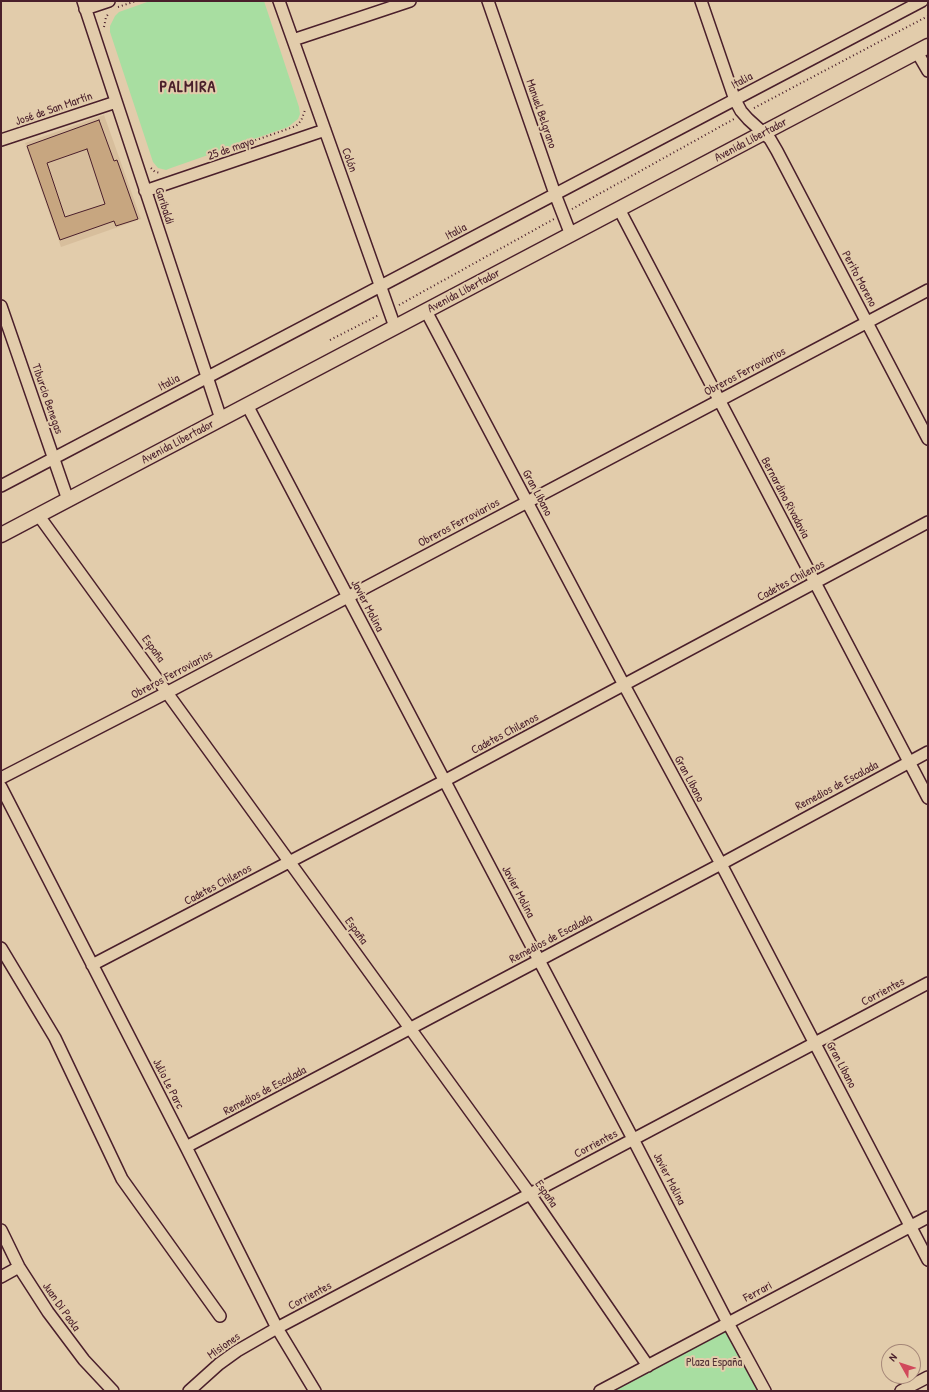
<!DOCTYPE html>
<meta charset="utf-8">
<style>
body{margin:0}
#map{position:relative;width:929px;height:1392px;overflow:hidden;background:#e2ccab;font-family:"Patrick Hand",sans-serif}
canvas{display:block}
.frame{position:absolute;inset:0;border:2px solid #4a1f2b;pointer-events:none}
.north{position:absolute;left:881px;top:1344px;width:40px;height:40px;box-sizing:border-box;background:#e2ccab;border:1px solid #a58778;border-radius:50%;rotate:309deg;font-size:11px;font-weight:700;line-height:16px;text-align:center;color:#4a1f2b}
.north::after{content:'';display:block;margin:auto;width:14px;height:18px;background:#d1495b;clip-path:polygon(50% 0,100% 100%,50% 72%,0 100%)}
</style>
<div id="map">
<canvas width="929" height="1392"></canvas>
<div class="frame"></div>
<div class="north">N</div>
</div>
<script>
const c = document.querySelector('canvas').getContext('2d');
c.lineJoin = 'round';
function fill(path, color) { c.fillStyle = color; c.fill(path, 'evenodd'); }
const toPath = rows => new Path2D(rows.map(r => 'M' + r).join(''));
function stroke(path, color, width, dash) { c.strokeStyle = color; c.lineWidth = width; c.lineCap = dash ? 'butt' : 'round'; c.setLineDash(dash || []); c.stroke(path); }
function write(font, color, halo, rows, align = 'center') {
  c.font = font + ' "Patrick Hand",sans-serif'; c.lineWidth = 4; c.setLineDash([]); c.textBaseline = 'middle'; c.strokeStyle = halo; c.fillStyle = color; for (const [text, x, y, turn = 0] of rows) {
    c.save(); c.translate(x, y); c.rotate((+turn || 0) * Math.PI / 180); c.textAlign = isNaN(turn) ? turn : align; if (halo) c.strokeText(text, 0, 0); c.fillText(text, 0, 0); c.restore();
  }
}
fill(toPath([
 [104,115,141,219,61,247,25,143]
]), '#d7be9c');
fill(toPath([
 [150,1,264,1,299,107,300,114,298,119,288,127,171,168,166,170,158,168,153,162,110,32,110,26,115,16,119,12],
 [728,1323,765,1391,600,1391]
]), '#a8dea1');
const building = toPath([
 [99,120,114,161,117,160,138,219,116,226,114,221,60,240,27,146,99,120],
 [87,149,105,204,65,217,47,163,87,149]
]);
fill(building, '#c7a680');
stroke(building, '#4a1f2b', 1);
const minor = toPath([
 [83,1,221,419],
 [279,1,395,327],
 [488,1,555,194,571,235],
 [701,1,735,100,741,111,748,119,770,139,777,151,928,439],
 [85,9,109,1],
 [293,40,410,1],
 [917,52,928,71],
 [1,140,116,102],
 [145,191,325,130],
 [619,209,928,798],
 [1,306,68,500],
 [426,311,624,685,721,864,928,1260],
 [247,405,633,1139,728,1323,765,1391],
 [1,486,922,1],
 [39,516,530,1194,648,1366],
 [1,778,168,692,928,290],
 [1,787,186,1147,277,1328,315,1391],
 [1,948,55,1038,122,1179,220,1316],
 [92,965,444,781,928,522],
 [186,1147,721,864,928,752],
 [1,1230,19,1267,48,1312,84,1360,113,1391],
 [1,1277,19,1267],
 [189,1391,219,1364,237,1351,277,1328,928,983],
 [600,1391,928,1217],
 [901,1391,928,1377]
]);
const major = toPath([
 [1,535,928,46]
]);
stroke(minor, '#4a1f2b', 14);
stroke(major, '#4a1f2b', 17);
stroke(toPath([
 [118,7,136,1],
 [104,27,106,17,109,13],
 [754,108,928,16],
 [225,151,296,126,301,121,305,110],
 [151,168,155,172,161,173],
 [572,209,734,119],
 [399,305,554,219],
 [330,340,379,315]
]), '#4a1f2b', 2, [1, 3]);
stroke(minor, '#e2ccab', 11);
stroke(major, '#e2ccab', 14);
write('12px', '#4a1f2b', '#e2ccab', [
 ["Italia",742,81,-28],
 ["José de San Martín",54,109,-19],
 ["Manuel Belgrano",541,114,71],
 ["Avenida Libertador",751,140,-28],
 ["25 de mayo",231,149,-19],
 ["Colón",349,160,70],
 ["Garibaldi",164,206,72],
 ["Italia",456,232,-28],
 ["Perito Moreno",859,279,62],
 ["Avenida Libertador",464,291,-28],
 ["Obreros Ferroviarios",745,372,-28],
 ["Italia",169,383,-28],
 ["Tiburcio Benegas",47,399,71],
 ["Avenida Libertador",178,442,-28],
 ["Gran Líbano",537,493,62],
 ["Bernardino Rivadavia",785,498,62],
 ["Obreros Ferroviarios",459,523,-28],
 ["Cadetes Chilenos",791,581,-28],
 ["Javier Molina",367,606,62],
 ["España",153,649,54],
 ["Obreros Ferroviarios",172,675,-28],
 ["Cadetes Chilenos",505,734,-28],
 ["Gran Líbano",689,779,62],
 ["Remedios de Escalada",837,786,-28],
 ["Cadetes Chilenos",218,885,-28],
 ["Javier Molina",518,892,62],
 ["España",356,931,54],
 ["Remedios de Escalada",551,939,-28],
 ["Corrientes",883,992,-28],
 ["Gran Líbano",841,1065,62],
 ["Julio Le Parc",168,1084,63],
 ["Remedios de Escalada",265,1091,-28],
 ["Corrientes",596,1144,-28],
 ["Javier Molina",669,1179,63],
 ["España",546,1194,55],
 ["Ferrari",758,1292,-28],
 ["Corrientes",310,1296,-28],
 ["Juan Di Paola",61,1307,55],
 ["Misiones",224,1346,-35]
]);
write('12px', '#533237', '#e2ccab', [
 ["Plaza España",714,1363]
]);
c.letterSpacing = '1px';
write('bold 16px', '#4a1f2b', '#e2ccab', [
 ["PALMIRA",188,88]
]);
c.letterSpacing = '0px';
</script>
